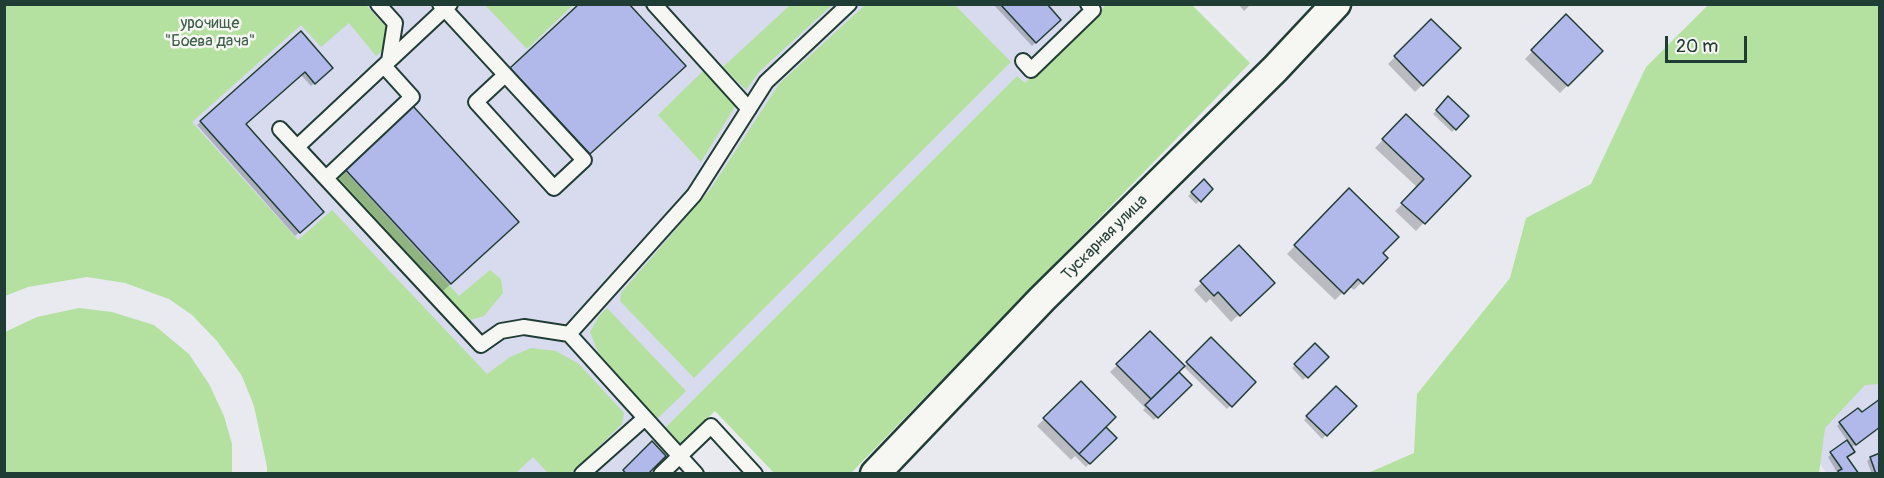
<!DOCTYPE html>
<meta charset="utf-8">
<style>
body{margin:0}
#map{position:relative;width:1884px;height:478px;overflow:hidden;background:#e8eaf0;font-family:Pangolin,sans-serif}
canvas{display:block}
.frame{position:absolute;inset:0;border:6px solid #1f3d34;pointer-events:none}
.scale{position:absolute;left:1665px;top:36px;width:82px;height:27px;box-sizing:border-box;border:3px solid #1f3d34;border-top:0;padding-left:8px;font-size:18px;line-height:21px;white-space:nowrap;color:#1f3d34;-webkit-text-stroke:4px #f6f6f2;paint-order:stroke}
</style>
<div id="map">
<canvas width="1884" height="478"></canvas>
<div class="frame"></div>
<div class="scale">20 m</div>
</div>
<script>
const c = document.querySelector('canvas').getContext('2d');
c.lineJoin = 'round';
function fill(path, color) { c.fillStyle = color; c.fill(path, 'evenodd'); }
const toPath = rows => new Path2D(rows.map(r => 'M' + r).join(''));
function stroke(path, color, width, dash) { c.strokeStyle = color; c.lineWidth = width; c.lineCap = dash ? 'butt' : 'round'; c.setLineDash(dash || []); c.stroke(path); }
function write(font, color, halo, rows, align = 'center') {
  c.font = font + ' Pangolin,sans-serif'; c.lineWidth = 5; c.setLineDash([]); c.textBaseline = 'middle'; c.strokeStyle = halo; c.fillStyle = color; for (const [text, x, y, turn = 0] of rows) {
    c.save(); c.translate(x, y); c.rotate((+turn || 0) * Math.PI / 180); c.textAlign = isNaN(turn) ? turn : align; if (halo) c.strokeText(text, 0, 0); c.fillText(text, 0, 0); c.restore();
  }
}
fill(toPath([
 [1118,4,715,410,648,473,434,473,164,123,279,5],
 [1875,376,1879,376,1879,473,1826,473,1817,459,1824,418]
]), '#d8dbee');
fill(toPath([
 [5,5,366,5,386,27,385,49,376,56,349,23,321,47,301,25,192,122,298,240,332,210,487,374,510,357,531,348,556,351,579,364,612,400,624,413,622,424,571,473,548,473,533,457,516,473,267,473,267,467,254,406,242,376,217,341,192,315,169,299,125,283,87,277,28,287,5,296],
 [485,5,573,5,527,49],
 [790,5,832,5,759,72,746,90,723,67],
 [865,5,955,5,1011,62,694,378,620,301,621,293,710,190,779,84],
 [1106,5,1192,5,1250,63,851,473,774,473,715,411,680,444,666,427,1017,76,1025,83],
 [1708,5,1879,5,1879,384,1865,385,1825,428,1819,473,1368,473,1414,453,1417,394,1510,278,1526,218,1591,184,1646,67],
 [704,70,736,105,701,162,658,115],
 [343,169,459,296,490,270,501,279,503,293,484,316,470,320,456,313,332,179],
 [79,308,112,312,154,325,189,354,209,384,224,416,232,444,232,473,5,473,5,332,37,317],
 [607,308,686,391,657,419,598,352,590,332,599,316]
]), '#b4e19f');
fill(toPath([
 [993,4,1045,4,1059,20,1032,46],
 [1238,4,1251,4,1244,11],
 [1566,16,1601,51,1560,93,1525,59],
 [1431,21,1459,48,1415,92,1388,64],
 [301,33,331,67,311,86,300,74,244,124,322,212,295,236,197,125],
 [511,69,676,73,582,161,504,76],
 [1448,99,1467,116,1452,132,1433,114],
 [1406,116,1468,176,1416,231,1395,211,1418,188,1375,148],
 [344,168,510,229,443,291,337,176],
 [1204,181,1211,189,1196,204,1188,196],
 [1349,190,1381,253,1386,258,1354,290,1349,286,1335,300,1287,254],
 [1239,247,1273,283,1231,322,1210,299,1206,303,1194,290],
 [1150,333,1177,372,1190,385,1154,420,1143,410,1145,408,1110,372],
 [1211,339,1254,382,1227,409,1184,367],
 [1315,345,1327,357,1303,380,1292,368],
 [1081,383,1079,452,1081,454,1115,438,1086,467,1075,456,1071,460,1037,426],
 [1336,388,1355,406,1322,439,1304,420],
 [1840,423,1880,427,1851,448,1853,452,1846,458,1857,474,1838,474,1828,457,1848,442,1837,426],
 [1871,458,1880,474,1872,474,1867,461]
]), '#0003');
const building = toPath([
 [579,4,629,4,686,66,590,154,510,68,579,4],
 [1000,4,1047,4,1061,20,1036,43,1000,4],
 [1566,14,1603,51,1568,86,1531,50,1566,14],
 [1431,19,1461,48,1423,86,1394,56,1431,19],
 [301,31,333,68,315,84,305,72,246,124,324,212,300,233,200,121,301,31],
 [1448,96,1469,116,1456,130,1436,110,1448,96],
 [412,105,519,222,451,284,343,167,412,105],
 [1406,114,1471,176,1425,224,1401,203,1424,179,1382,139,1406,114],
 [1204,179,1213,189,1201,202,1191,192,1204,179],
 [1349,188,1399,237,1383,253,1388,258,1363,284,1358,279,1344,294,1294,245,1349,188],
 [1239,245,1275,283,1240,316,1218,292,1214,296,1200,281,1239,245],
 [1150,331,1185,366,1151,399,1116,364,1150,331],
 [1211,337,1256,382,1232,407,1186,362,1211,337],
 [1315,343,1329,357,1308,378,1294,364,1315,343],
 [1179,372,1192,385,1158,418,1145,405,1179,372],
 [1081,381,1116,417,1079,454,1043,418,1081,381],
 [1336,386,1357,406,1327,436,1306,416,1336,386],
 [1880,399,1880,427,1856,445,1839,422,1858,408,1862,412,1880,399],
 [1106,427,1117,438,1090,464,1079,454,1106,427],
 [1847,440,1855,452,1847,457,1859,474,1839,474,1838,471,1842,469,1830,452,1847,440],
 [652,441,666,456,648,474,626,474,623,470,652,441],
 [1880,453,1880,474,1876,474,1870,457,1880,453]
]);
fill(building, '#b1b9ea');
stroke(building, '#1f3d34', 1.5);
const service = toPath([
 [378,4,395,23,389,61],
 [440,4,584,160,554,188,476,102,505,75],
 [654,4,749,109],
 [1023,61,1031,70,1093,10,1088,4],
 [280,129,481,345,501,331,524,327,569,334],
 [297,147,450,4],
 [326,178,412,97,384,66],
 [582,474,645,418],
 [661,474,711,426,755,474],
 [696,474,569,334,694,195,766,82,849,4]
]);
const minor = toPath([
 [875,474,1042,299,1275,69,1336,4]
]);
stroke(service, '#1f3d34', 18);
stroke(minor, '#1f3d34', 33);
stroke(service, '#f6f6f2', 14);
stroke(minor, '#f6f6f2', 28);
write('16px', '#3d5e49', '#f6f6f2', [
 ["урочище",210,24],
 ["\"Боева дача\"",210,42]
]);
write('16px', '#1f3d34', '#f6f6f2', [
 ["Тускарная улица",1105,238,-45]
]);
</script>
